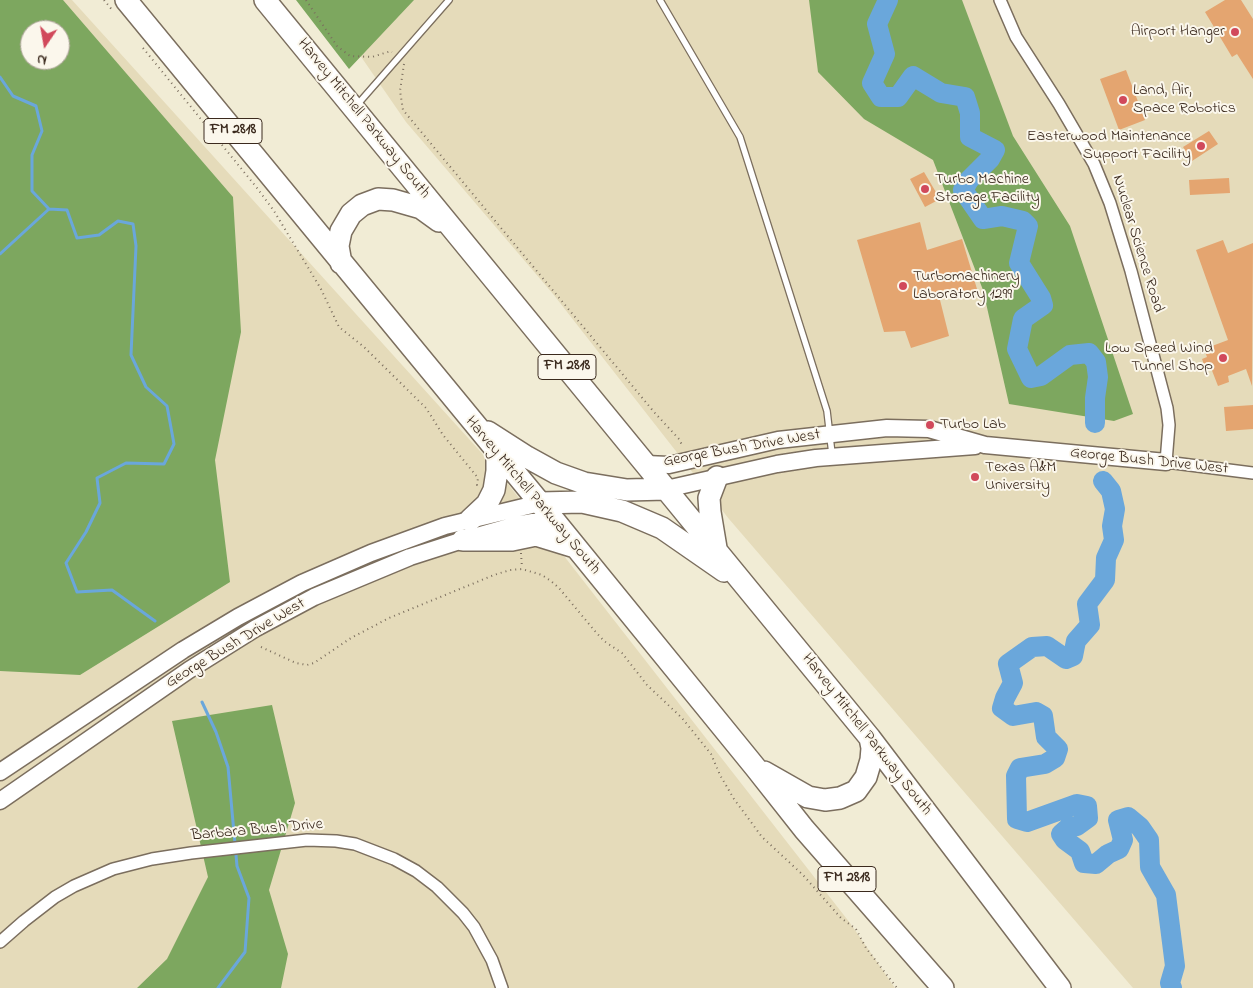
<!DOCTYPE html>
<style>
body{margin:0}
#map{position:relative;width:1253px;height:988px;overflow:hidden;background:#f1ecd5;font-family:"Indie Flower",sans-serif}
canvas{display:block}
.north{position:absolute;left:20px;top:20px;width:50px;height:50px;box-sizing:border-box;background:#fbf7ec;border:1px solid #aea59a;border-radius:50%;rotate:192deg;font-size:14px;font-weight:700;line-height:20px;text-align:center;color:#3b2a1e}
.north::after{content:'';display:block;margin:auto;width:18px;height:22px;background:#d1495b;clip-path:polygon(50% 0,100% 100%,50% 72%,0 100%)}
</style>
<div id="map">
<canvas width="1253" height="988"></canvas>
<div class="north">N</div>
</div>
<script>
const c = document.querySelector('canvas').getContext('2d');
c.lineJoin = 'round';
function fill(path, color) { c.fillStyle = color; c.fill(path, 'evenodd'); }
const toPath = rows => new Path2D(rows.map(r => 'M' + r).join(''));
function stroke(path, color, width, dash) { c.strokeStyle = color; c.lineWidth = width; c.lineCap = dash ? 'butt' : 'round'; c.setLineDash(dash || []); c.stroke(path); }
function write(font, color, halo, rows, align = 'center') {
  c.font = font + ' "Indie Flower",sans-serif'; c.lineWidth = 4; c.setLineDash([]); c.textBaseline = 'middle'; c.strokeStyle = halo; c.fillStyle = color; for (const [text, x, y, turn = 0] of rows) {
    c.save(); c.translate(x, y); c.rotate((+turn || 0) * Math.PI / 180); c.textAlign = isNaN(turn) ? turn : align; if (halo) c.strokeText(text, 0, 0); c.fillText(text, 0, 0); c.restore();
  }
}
fill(toPath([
 [0,0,72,0,497,470,850,923,895,988,0,988],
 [30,30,60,30,60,60,30,60],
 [322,0,1253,0,1253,988,1133,988,729,519,553,294,406,122]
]), '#e5dbba');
fill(toPath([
 [0,0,63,0,233,197,241,332,215,460,230,582,80,675,0,671],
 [30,30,60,30,60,60,30,60],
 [296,0,414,0,349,69],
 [809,0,962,0,1013,136,1070,226,1133,414,1114,421,1009,404,983,290,933,160,864,119,818,72],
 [272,705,295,803,269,890,288,954,281,988,137,988,167,959,208,877,172,721]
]), '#7da75f');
stroke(toPath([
 [0,77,13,96,36,106,42,131,32,155,32,191,49,209,0,254],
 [49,209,67,210,77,238,99,235,118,221,133,224,136,246,131,355,146,387,167,406,174,444,164,464,126,463,97,478,100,503,86,532,66,563,77,592,112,590,155,621],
 [202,702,216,732,228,767,237,866,249,898,245,952,218,988]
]), '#6aa7db', 3);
stroke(toPath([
 [888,0,877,24,885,54,872,83,881,97,898,97,913,76,941,93,965,97,970,113,970,137,995,150,990,159,969,180,963,190,983,219,1002,216,1023,221,1028,226,1019,263,1041,298,1043,305,1023,319,1017,349,1031,378,1041,376,1070,355,1089,353,1096,362,1098,377,1095,398,1095,423],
 [1103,481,1111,491,1115,509,1112,526,1114,540,1106,558,1105,580,1087,604,1090,625,1076,641,1073,656,1066,659,1047,646,1032,647,1008,664,1013,683,1005,698,1002,708,1013,716,1036,712,1043,716,1046,737,1058,749,1055,758,1045,764,1020,768,1016,776,1017,819,1027,822,1077,804,1087,806,1088,818,1077,826,1069,827,1061,834,1065,840,1080,851,1084,863,1096,864,1108,854,1119,849,1123,840,1118,820,1128,817,1140,827,1149,840,1150,867,1166,895,1175,966,1170,983,1172,988]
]), '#6aa7db', 20);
fill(toPath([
 [1225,0,1241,0,1253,19,1253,79,1237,54,1232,57,1205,12],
 [1126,70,1145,120,1119,130,1100,79],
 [1209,131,1218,144,1192,161,1183,147],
 [924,172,940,199,925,207,910,179],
 [1229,178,1230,193,1190,195,1189,180],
 [920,222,927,250,962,239,977,289,940,300,949,336,911,348,905,331,884,332,857,240],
 [1223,240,1228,253,1253,243,1252,386,1246,369,1228,376,1229,382,1218,386,1211,368,1206,370,1202,359,1207,357,1204,349,1228,340,1196,250],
 [1253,405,1253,429,1226,431,1224,407]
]), '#e4a570');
const lane = toPath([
 [660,0,740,137,827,411,832,454],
 [357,105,449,0]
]);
const street = toPath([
 [1000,0,1016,37,1059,104,1094,164,1110,203,1131,271,1167,408,1169,425,1166,462,1253,473],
 [0,942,24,921,55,897,74,886,113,869,152,859,191,853,307,840,336,841,355,844,394,859,416,871,437,887,463,913,474,927,492,960,502,988]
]);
const secondary = toPath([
 [646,464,669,465,778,440,887,428,929,429,985,445,1166,462],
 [666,489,777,464,816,458,975,446],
 [0,772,183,650,238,617,302,583,371,553,445,526,540,503],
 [0,801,189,670,256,628,314,597,410,557,463,540,516,525,533,522,554,521]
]);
const highway = toPath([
 [126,0,540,503,755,767,804,829,943,988],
 [265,0,870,738,1060,988],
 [341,263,338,246,341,231,351,214,362,205,378,199,393,200,421,208,439,221],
 [488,432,527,457,556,473,584,483,627,490,666,489],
 [540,503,582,502,622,511,662,528,724,571],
 [470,520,487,504,494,490,497,471,497,453],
 [463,540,512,540,536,535,575,547],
 [716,548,710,512,709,498,717,477],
 [764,772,808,797,825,800,840,798,856,791,866,777,871,760,872,748,870,738]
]);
stroke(lane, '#7b6e5e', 8);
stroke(street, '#7b6e5e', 14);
stroke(secondary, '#7b6e5e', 19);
stroke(highway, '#7b6e5e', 24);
stroke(toPath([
 [104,0,113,11],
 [306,0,337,46,350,56,372,57,391,51,392,52],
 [143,48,257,188,274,211,321,289,339,327,364,347,426,408,443,435,478,478,477,485,479,485],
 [404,64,400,91,403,110,654,412,679,439,683,447],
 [521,553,522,568],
 [261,647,296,663,307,665,314,663,351,638,389,618,494,575,510,570,522,569,542,575,551,581,559,588,594,630,604,641,622,653,647,685,682,718,711,754,720,775,734,799,762,837,803,875,841,918,856,929,866,948,897,988]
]), '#7b6e5e', 2, [1, 4]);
stroke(lane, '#fff', 5.5);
stroke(street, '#fff', 11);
stroke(secondary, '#fff', 16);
stroke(highway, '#fff', 21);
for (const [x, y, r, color] of [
 [1235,32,5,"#d1495b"],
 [1123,100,5,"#d1495b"],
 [1201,146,5,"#d1495b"],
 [925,189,5,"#d1495b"],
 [903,286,5,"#d1495b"],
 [1223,358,5,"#d1495b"],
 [930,425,5,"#d1495b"],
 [975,477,5,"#d1495b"]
]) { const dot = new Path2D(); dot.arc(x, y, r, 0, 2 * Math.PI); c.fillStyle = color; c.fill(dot); stroke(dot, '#fbf7ec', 2); }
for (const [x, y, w] of [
 [233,131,58],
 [567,367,58],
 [847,879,58]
]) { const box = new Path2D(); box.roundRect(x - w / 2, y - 12.5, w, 25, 4); c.fillStyle = '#fbf7ec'; c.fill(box); stroke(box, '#3b2a1e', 1); }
write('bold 15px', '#3b2a1e', null, [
 ["FM 2818",233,131],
 ["FM 2818",567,367],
 ["FM 2818",847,879]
]);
write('16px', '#3b2a1e', '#fbf7ec', [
 ["Airport Hanger",1225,32,"right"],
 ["Land, Air,",1133,91],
 ["Space Robotics",1133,109],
 ["Easterwood Maintenance",1191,137,"right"],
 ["Support Facility",1191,155,"right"],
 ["Turbo Machine",935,180],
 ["Storage Facility",935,198],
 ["Turbomachinery",913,277],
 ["Laboratory 1299",913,295],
 ["Low Speed Wind",1213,349,"right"],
 ["Tunnel Shop",1213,367,"right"],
 ["Turbo Lab",940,425],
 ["Texas A&M",985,468],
 ["University",985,486]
], 'left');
write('16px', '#3b2a1e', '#fbf7ec', [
 ["Harvey Mitchell Parkway South",363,119,51],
 ["Nuclear Science Road",1137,244,73],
 ["George Bush Drive West",742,449,-10],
 ["George Bush Drive West",1149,462,6],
 ["Harvey Mitchell Parkway South",532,496,50],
 ["George Bush Drive West",236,644,-31],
 ["Harvey Mitchell Parkway South",866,735,52],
 ["Barbara Bush Drive",257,831,-5]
]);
</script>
